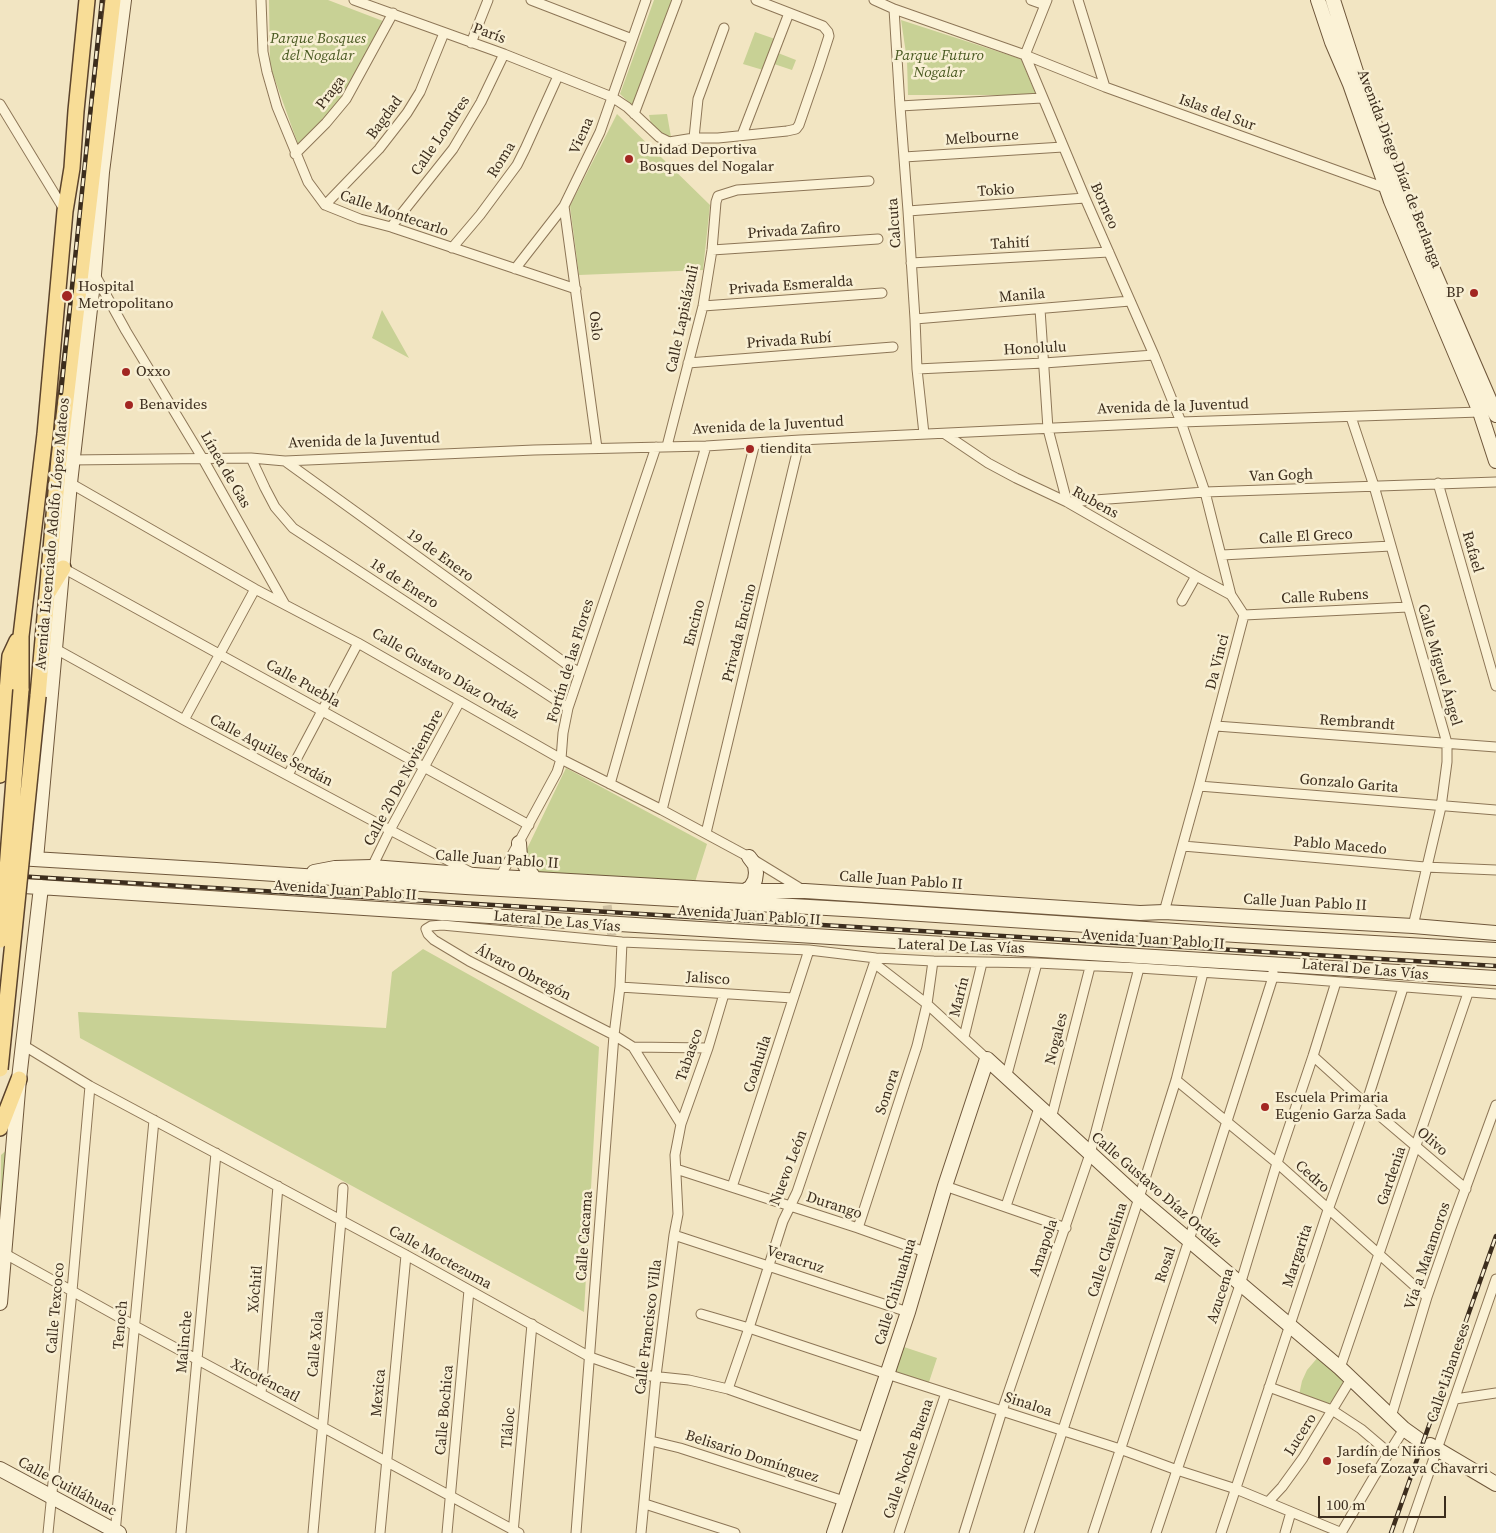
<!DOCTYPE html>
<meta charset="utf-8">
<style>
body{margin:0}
#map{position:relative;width:1496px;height:1533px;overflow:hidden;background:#f2e5c2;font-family:"Source Serif 4",serif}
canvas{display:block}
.scale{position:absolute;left:1318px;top:1496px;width:128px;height:22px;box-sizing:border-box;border:2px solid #3c2d1d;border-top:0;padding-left:6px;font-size:15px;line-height:18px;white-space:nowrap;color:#3c2d1d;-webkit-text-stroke:4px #f8efd3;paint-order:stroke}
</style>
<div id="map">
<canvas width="1496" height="1533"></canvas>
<div class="scale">100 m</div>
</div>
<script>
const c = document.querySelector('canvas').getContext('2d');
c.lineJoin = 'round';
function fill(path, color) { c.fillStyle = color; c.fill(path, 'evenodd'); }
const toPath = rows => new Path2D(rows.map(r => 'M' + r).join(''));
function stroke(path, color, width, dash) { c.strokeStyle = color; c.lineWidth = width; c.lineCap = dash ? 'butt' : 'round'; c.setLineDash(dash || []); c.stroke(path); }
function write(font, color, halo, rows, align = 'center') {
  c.font = font + ' "Source Serif 4",serif'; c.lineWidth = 5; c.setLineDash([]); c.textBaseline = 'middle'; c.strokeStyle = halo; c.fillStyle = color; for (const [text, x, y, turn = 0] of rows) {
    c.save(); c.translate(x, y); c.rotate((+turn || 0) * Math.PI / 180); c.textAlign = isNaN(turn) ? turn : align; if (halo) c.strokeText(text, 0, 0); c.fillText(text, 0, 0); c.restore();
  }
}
fill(toPath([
 [269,0,328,0,383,21,351,87,299,147,270,66],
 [654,0,678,0,633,106,620,94],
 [901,20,1021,59,1036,95,908,95,907,60],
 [755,32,775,39,763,70,743,64],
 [778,53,796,60,792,70,774,64],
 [617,114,710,205,703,270,579,275,570,206],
 [667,114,671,137,664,138,651,124,649,115],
 [382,310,409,358,372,338],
 [566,768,707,844,695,882,535,872,524,855],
 [423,949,599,1047,584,1312,80,1038,78,1012,386,1028,392,972],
 [12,1145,0,1241,1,1155],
 [904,1347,937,1358,928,1385,898,1375,896,1370],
 [1319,1356,1344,1378,1339,1396,1328,1404,1299,1395,1302,1381,1307,1370]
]), '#c8d195');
stroke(toPath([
 [605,892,612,936]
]), '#cec0a1', 9, [9, 4.5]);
const street = toPath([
 [261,0,263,52,267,72,277,107,308,182,325,205,360,219,391,227,576,289],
 [354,0,504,54,612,97,627,107,659,137,669,142,694,138,718,138,787,131,796,129,799,125,819,67,829,36,828,32,823,26,756,0],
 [531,0,632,39],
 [874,0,894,9,1025,55,1105,87,1388,189],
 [1031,0,1045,5],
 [1047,0,1025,55,1085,198,1154,355,1181,422,1205,492,1231,595,1244,615,1199,786,1164,912],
 [1078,0,1105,87],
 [894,9,900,106,908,211,915,319,917,369,924,434],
 [471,43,488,0],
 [0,104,65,211],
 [900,106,1042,98],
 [634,114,677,0],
 [742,135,789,13],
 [694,138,698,99,724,28],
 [295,154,326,123,346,99,393,13],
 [904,157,1063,147],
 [325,205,379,149,407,113,420,92,444,33],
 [564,206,597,448],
 [908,211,1085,198],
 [391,227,453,149,481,102,504,54],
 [452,248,480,215,517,165,525,149,558,76],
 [712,250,878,239],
 [911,263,1109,252],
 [515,269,564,206,600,132,646,0],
 [95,275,126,331,203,459,284,603],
 [703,306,882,293],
 [1040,309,1048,429,1067,502],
 [915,319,1130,301],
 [688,363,893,347],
 [917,369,1044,363,1154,355],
 [1351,417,1374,486,1447,743,1447,762,1441,807,1413,926],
 [945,434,988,463,1016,478,1067,502,1196,576,1231,595],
 [667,446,703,306,712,250,716,202,718,196,737,190,869,181],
 [251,458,265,488,275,507,293,528,568,708],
 [69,460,251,458,285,461,534,450,706,446,800,440,1181,422,1480,412],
 [285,461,579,673],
 [69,480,70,483,255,589,358,643,561,759,662,810,749,857,803,890],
 [1438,483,1496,686],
 [1067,502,1205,492,1496,482],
 [1222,555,1391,546],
 [63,568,529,825],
 [1182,601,1196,576],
 [1244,615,1408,607],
 [54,648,184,720,390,830,472,873],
 [184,720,255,589],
 [1216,726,1496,747],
 [288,775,358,643],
 [610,784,706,446],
 [1199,786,1496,810],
 [662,810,755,443],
 [706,833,800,440],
 [1183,846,1425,867,1496,870],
 [372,867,390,830,460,701],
 [500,877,557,772,561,759,563,733,568,708,656,447],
 [874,963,927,1004,987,1059],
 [620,987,793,998],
 [964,1037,982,963],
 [23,1045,90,1086,406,1255,590,1357,641,1375,689,1380,728,1389,866,1438],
 [633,1047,681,1124],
 [708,1048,633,1047,614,1035,469,961,434,940,428,934,426,929,431,926,442,925,622,942,809,950,876,958,933,961,1037,963,1139,968,1290,978,1496,994],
 [1313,1056,1366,1104,1466,1189],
 [1006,1078,1037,963],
 [1176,1080,1277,1163,1427,1297],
 [1051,1119,1090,967],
 [676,1169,858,1228,925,1252],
 [945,1186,1066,1228],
 [732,1187,809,950],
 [1006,1206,1039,1108],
 [858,1228,917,1046,927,1004,933,961],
 [674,1235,908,1312],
 [0,1251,135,1326,519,1533],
 [701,1314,749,1328,887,1374,1120,1449,1177,1470,1236,1489,1342,1533],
 [1340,1368,1468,993],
 [1269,1387,1332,1410,1361,1429,1388,1452],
 [728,1389,749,1328,783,1221,797,1192,876,958],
 [261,1394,278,1186],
 [1455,1399,1496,1393],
 [1391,1417,1427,1297,1451,1228,1496,1105],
 [651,1441,680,1448,844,1501],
 [1268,1502,1282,1487,1303,1458,1351,1379],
 [645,1504,735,1533],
 [48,1533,72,1291,90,1086],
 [115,1533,154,1120],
 [181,1533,216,1153],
 [313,1533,341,1220,343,1188],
 [380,1533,406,1255],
 [447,1533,469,1290],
 [513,1533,532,1324],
 [576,1533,614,1035,620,987,622,942],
 [641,1533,656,1376,674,1235,678,1214,675,1155,681,1124,708,1048,724,994],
 [899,1533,946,1393],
 [964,1533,1002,1411,1090,1154,1139,968],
 [1029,1533,1139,1198,1176,1080,1203,973],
 [1093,1533,1189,1240,1273,977,1273,972],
 [1156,1533,1177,1470,1240,1285,1277,1163,1313,1056,1336,982],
 [1221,1533,1328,1210,1366,1104,1403,988],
 [1285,1533,1291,1512],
 [1341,1533,1375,1475,1404,1429],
 [1408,1533,1496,1279]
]);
const secondary = toPath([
 [1318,0,1332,42,1350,84,1391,201,1480,412,1496,461],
 [1333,0,1359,81,1402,198,1496,415],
 [519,843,520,857,526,867,535,879],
 [0,857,216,870,466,887,861,910,1236,935,1496,950],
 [36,859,70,483,94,274,102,172,124,0],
 [314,872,335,868,372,867,500,877,745,891,805,891,1140,913,1164,912,1413,926,1496,933],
 [8,885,457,914,1496,978],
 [745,891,751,887,755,880,756,873,755,865,749,857],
 [0,1303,19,1079,41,887],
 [1430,1445,1496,1484],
 [0,1469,119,1533],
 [834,1533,908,1312,945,1186,987,1059,1139,1198,1340,1368,1404,1429,1418,1439]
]);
const primary = toPath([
 [49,591,63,568],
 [21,690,21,636,45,434,65,211,72,168,76,111,87,0],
 [38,696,59,459,113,0],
 [0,775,10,656,17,641],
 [0,1128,19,1079]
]);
stroke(street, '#8d7657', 11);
stroke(secondary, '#6f573b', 16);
stroke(primary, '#5b432c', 18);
stroke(street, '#fbf2d6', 9);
stroke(secondary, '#fbf2d6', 14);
stroke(primary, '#f8dd97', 15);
const rail = toPath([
 [61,393,102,0],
 [0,875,1496,966],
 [1391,1533,1496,1236]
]);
stroke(rail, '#3c2d1d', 4.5);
stroke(rail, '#f8efd3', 2.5, [8]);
const primaryBridge = toPath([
 [0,940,4,908,21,690],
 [0,1069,38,696]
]);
stroke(primaryBridge, '#5b432c', 18, []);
stroke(primaryBridge, '#f8dd97', 15);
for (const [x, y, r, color] of [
 [629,159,5,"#a22622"],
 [1474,293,5,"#a22622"],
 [67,296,6,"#a22622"],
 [126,372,5,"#a22622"],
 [129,405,5,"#a22622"],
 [750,449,5,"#a22622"],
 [1265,1107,5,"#a22622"],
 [1327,1461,5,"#a22622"]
]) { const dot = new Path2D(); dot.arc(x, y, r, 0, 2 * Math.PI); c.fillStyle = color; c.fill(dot); stroke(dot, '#f8efd3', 2); }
write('15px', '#3c2d1d', '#f8efd3', [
 ["París",489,34,20],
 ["Praga",331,93,-53],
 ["Islas del Sur",1217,113,20],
 ["Bagdad",385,118,-54],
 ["Calle Londres",441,136,-56],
 ["Viena",582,136,-66],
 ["Melbourne",982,138,-4],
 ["Roma",502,160,-58],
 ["Avenida Diego Díaz de Berlanga",1399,169,69],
 ["Tokio",996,191,-4],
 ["Borneo",1104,206,66],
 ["Calle Montecarlo",394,214,19],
 ["Calcuta",895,223,-94],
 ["Privada Zafiro",794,231,-4],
 ["Tahití",1010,244,-3],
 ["Privada Esmeralda",791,286,-4],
 ["Manila",1022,296,-5],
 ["Calle Lapislázuli",683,319,-78],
 ["Oslo",595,326,83],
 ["Privada Rubí",789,341,-4],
 ["Honolulu",1035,349,-3],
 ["Avenida de la Juventud",1173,407,-2],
 ["Avenida de la Juventud",768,426,-3],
 ["Avenida de la Juventud",364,441,-2],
 ["Línea de Gas",225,470,60],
 ["Van Gogh",1281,476,-2],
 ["Rubens",1095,503,29],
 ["Avenida Licenciado Adolfo López Mateos",53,534,-85],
 ["Calle El Greco",1306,537,-3],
 ["Rafael",1472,552,74],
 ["19 de Enero",440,556,36],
 ["18 de Enero",404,584,33],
 ["Calle Rubens",1325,597,-3],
 ["Encino",695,623,-76],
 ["Privada Encino",740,633,-76],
 ["Fortín de las Flores",571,661,-73],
 ["Da Vinci",1218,662,-76],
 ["Calle Miguel Ángel",1439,665,74],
 ["Calle Gustavo Díaz Ordáz",445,674,30],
 ["Calle Puebla",303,684,29],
 ["Rembrandt",1357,723,4],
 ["Calle Aquiles Serdán",271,751,28],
 ["Calle 20 De Noviembre",404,778,-62],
 ["Gonzalo Garita",1349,784,5],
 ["Pablo Macedo",1340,846,5],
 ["Calle Juan Pablo II",497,860,4],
 ["Calle Juan Pablo II",901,881,4],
 ["Avenida Juan Pablo II",345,891,4],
 ["Calle Juan Pablo II",1305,903,3],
 ["Avenida Juan Pablo II",749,916,4],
 ["Lateral De Las Vías",557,922,5],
 ["Avenida Juan Pablo II",1153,940,4],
 ["Lateral De Las Vías",961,947,2],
 ["Lateral De Las Vías",1365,970,5],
 ["Álvaro Obregón",523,973,27],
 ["Jalisco",708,979,4],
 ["Marín",960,997,-76],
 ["Nogales",1057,1039,-76],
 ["Tabasco",690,1055,-71],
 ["Coahuila",758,1064,-72],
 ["Sonora",888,1092,-72],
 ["Olivo",1432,1142,41],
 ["Nuevo León",789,1168,-69],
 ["Gardenia",1392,1176,-71],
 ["Cedro",1312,1177,42],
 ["Calle Gustavo Díaz Ordáz",1156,1190,41],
 ["Durango",834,1206,18],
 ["Calle Cacama",585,1236,-86],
 ["Amapola",1044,1248,-71],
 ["Calle Clavelina",1108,1250,-72],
 ["Margarita",1298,1256,-72],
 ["Vía a Matamoros",1428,1256,-71],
 ["Calle Moctezuma",440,1258,29],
 ["Veracruz",795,1260,18],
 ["Rosal",1166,1265,-72],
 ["Xóchitl",256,1289,-85],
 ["Calle Chihuahua",896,1292,-73],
 ["Azucena",1221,1296,-72],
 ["Calle Texcoco",56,1308,-85],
 ["Tenoch",121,1325,-85],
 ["Calle Francisco Villa",649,1327,-83],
 ["Malinche",185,1342,-85],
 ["Calle Xola",316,1344,-85],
 ["Calle Libaneses",1449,1373,-71],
 ["Xicoténcatl",265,1381,28],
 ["Mexica",379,1393,-85],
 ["Sinaloa",1028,1405,18],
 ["Calle Bochica",445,1410,-85],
 ["Tláloc",509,1428,-85],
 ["Lucero",1301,1435,-58],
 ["Belisario Domínguez",752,1457,18],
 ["Calle Noche Buena",909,1459,-71],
 ["Calle Cuitláhuac",67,1487,28]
]);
write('italic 15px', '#4a5a22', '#f8efd3', [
 ["Parque Bosques",318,39],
 ["del Nogalar",318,56],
 ["Parque Futuro",939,56],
 ["Nogalar",939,73]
]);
write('15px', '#3c2d1d', '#f8efd3', [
 ["Unidad Deportiva",639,150],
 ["Bosques del Nogalar",639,167],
 ["Hospital",78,287],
 ["Metropolitano",78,304],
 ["BP",1464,293,"right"],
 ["Oxxo",136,372],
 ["Benavides",139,405],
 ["tiendita",760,449],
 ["Escuela Primaria",1275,1098],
 ["Eugenio Garza Sada",1275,1115],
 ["Jardín de Niños",1337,1452],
 ["Josefa Zozaya Chavarri",1337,1469]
], 'left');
</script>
